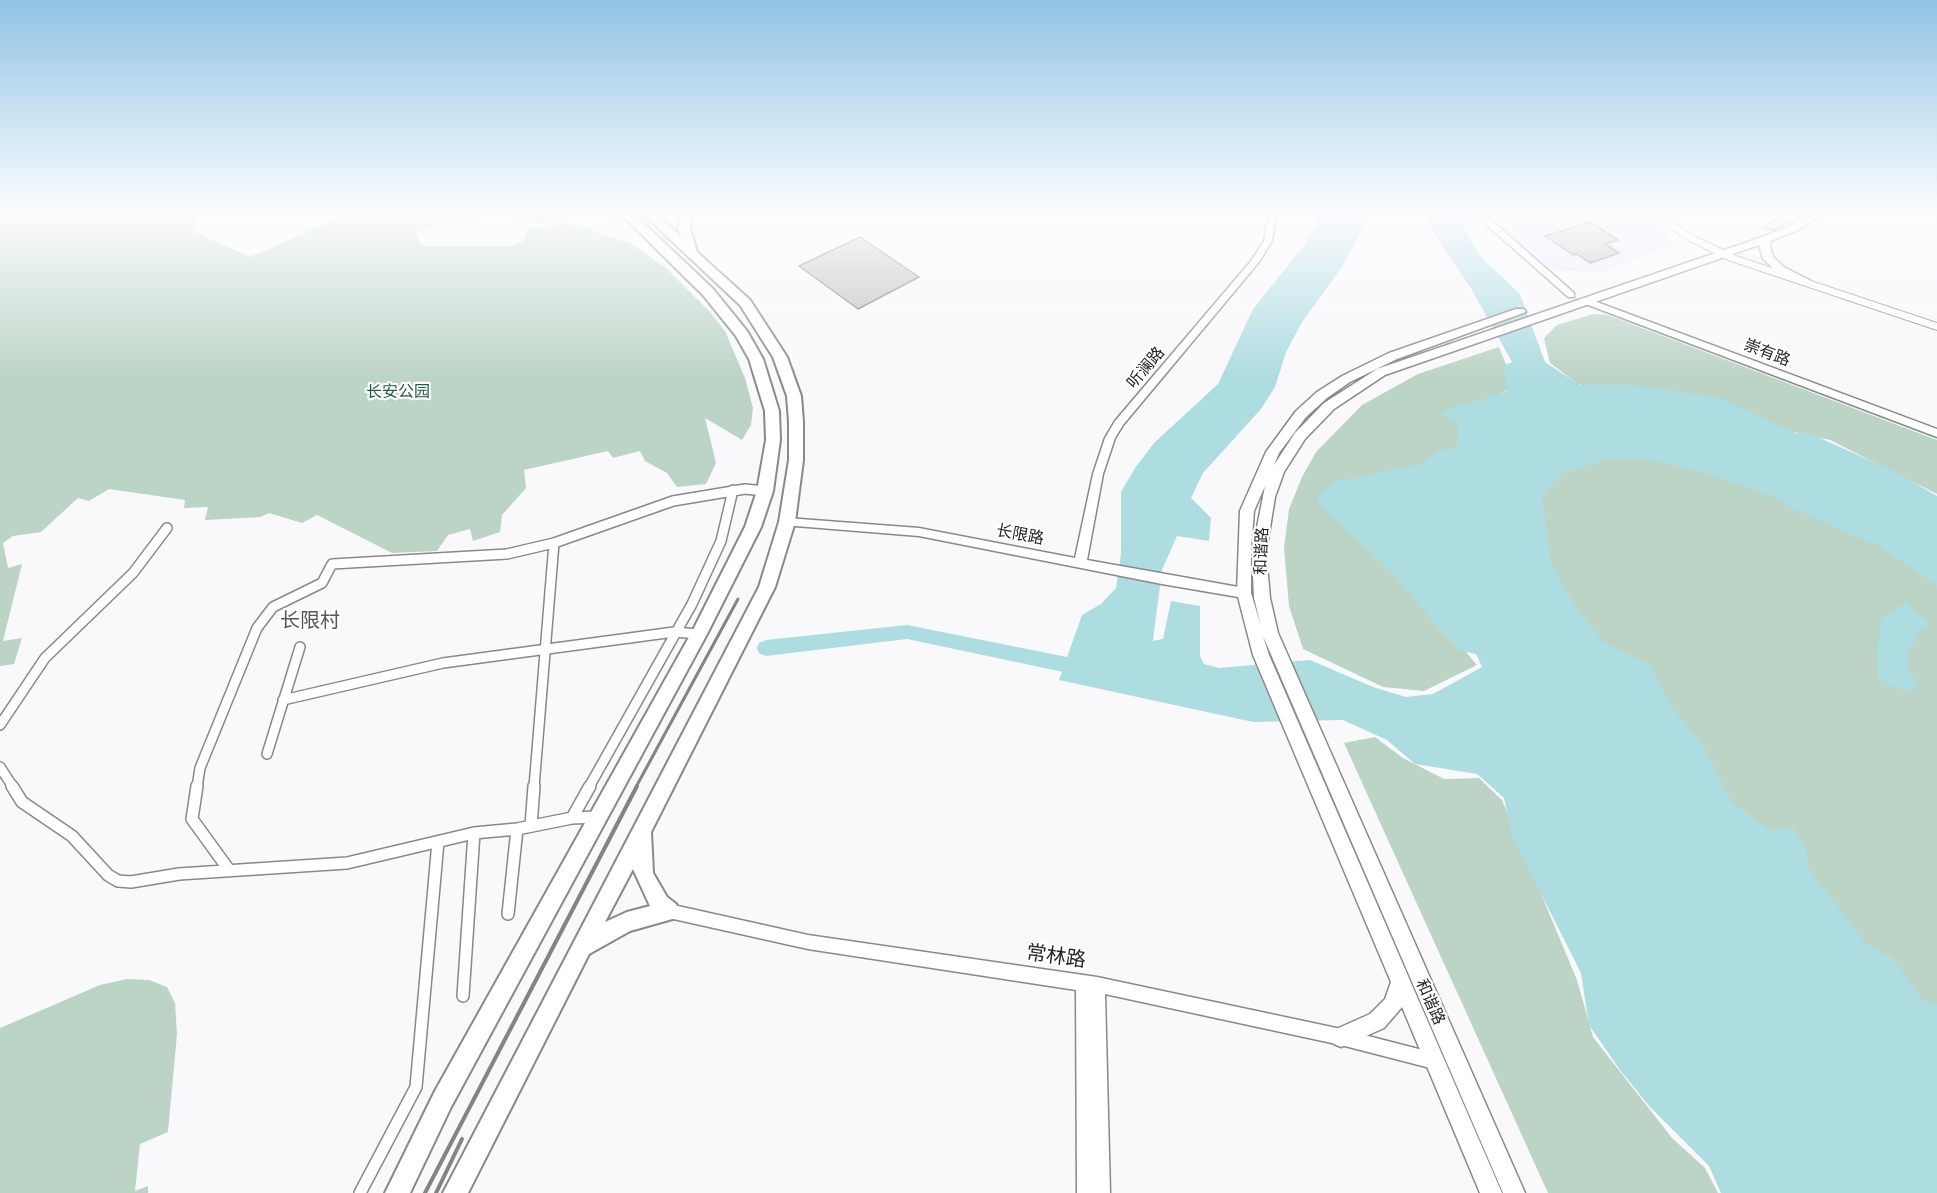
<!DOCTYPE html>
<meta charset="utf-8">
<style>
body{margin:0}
canvas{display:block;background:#f9f9fc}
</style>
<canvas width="1937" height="1193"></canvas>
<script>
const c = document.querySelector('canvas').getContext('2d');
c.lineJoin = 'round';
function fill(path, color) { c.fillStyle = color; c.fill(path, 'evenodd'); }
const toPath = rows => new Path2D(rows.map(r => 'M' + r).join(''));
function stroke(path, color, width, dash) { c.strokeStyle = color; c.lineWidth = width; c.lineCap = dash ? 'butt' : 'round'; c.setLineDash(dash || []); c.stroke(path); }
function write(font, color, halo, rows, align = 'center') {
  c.font = font + ' Rubik,"Noto Sans SC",sans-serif'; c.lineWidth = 4.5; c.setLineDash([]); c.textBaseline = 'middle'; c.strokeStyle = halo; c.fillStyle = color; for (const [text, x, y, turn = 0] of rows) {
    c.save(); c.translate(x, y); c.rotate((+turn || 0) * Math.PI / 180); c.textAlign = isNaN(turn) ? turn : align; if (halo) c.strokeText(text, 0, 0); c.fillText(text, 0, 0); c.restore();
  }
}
fill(toPath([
 [1529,212,1639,212,1669,232,1672,246,1597,273,1554,270,1498,223]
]), '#ebedf7');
fill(toPath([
 [0,212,201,212,193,231,250,257,351,212,486,212,457,226,453,221,416,232,422,246,511,246,523,242,528,229,566,223,577,225,630,243,666,268,709,311,725,331,745,378,753,408,751,425,742,440,705,418,716,463,706,484,677,487,667,473,645,461,640,451,613,458,608,451,524,470,526,488,502,515,500,532,473,541,470,529,448,535,437,551,392,553,317,515,302,523,269,513,261,517,205,520,208,507,184,508,185,500,109,489,89,501,78,498,41,532,13,536,3,543,8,568,22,564,3,641,22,638,14,664,0,666],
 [513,212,541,212,569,220,555,223,524,224,516,223,508,216],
 [1593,314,1608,315,1937,440,1937,494,1830,440,1578,384,1550,363,1544,338,1557,325],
 [1499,347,1515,387,1468,407,1455,452,1443,625,1477,665,1424,691,1383,687,1303,649,1289,606,1284,548,1289,509,1302,477,1316,452,1362,405,1418,374],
 [1592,447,1763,477,1937,570,1937,1061,1543,594,1516,501],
 [1375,737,1403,758,1444,779,1479,778,1502,800,1577,980,1593,1037,1672,1138,1705,1168,1718,1193,1548,1193,1344,743],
 [127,979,149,980,167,987,175,1003,177,1034,168,1132,140,1144,135,1191,148,1186,148,1193,0,1193,0,1028,100,985]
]), '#bbd4c5');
fill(toPath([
 [1318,212,1365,212,1363,229,1341,268,1302,322,1286,352,1275,387,1261,409,1203,473,1191,498,1211,518,1209,541,1177,536,1162,570,1153,641,1163,639,1171,601,1200,606,1200,656,1204,664,1219,668,1310,660,1373,687,1406,697,1433,694,1482,667,1476,654,1461,651,1440,631,1393,573,1319,505,1318,496,1333,482,1418,465,1439,451,1457,447,1458,424,1439,413,1507,391,1503,366,1512,362,1472,290,1433,232,1427,216,1435,212,1505,212,1464,228,1480,256,1520,294,1545,362,1580,385,1631,385,1719,397,1796,433,1811,434,1896,472,1937,496,1937,586,1880,547,1800,512,1769,495,1701,472,1657,461,1614,457,1562,474,1542,496,1552,566,1574,604,1602,641,1651,665,1669,704,1703,745,1731,801,1771,831,1793,827,1806,849,1809,869,1867,945,1893,958,1923,1001,1937,1004,1937,1193,1721,1193,1709,1166,1650,1107,1620,1070,1589,1025,1581,973,1512,836,1504,798,1477,774,1415,764,1387,740,1343,720,1253,722,1059,680,1082,615,1101,604,1116,588,1121,554,1121,492,1135,468,1154,443,1218,384,1253,309,1305,244,1316,224],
 [1906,602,1930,623,1920,631,1907,655,1909,669,1917,685,1910,692,1891,686,1878,678,1877,653,1882,618]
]), '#addce1');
fill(toPath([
 [907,625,1087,661,1094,664,1096,669,1094,674,1087,677,907,639,766,656,759,653,757,648,759,643,766,640,907,625]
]), '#addce1');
const building = toPath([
 [1590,222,1618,240,1605,244,1619,253,1590,263,1577,254,1573,255,1545,236,1590,222],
 [860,237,919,277,858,309,799,266,860,237]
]);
fill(building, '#bebcba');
stroke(building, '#7b7877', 1.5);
const minorFar1 = toPath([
 [283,700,443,663,674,632,699,634],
 [0,725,45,658,133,573,167,528],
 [267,754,300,647],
 [0,767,13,787],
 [197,787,200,768,257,628,273,607,322,583,332,564,507,554,554,543,673,501,745,489,765,491],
 [534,787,554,543],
 [589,787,692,604,721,541,733,490]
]);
const minor = toPath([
 [12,786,22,802,72,836,108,875,118,881,131,882,179,874,347,863,474,833,517,829,572,818,597,817],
 [197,786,192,819,229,870],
 [572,818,590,786],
 [531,826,534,786],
 [508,914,517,829],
 [463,996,474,833],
 [360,1193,416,1087,438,842]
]);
const tertiary = toPath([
 [597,212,617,212,632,217,628,220,597,212],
 [1269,212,1277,212,1272,241,1259,262,1123,425,1115,438,1103,474,1087,560,1244,588,1248,590,1250,593,1248,596,1244,598,1162,584,919,536,783,525,781,522,787,518,919,528,1075,558,1093,474,1105,438,1115,421,1251,261,1264,241,1269,212],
 [1472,212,1482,212,1574,293,1574,297,1568,297,1472,212],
 [1586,298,1937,429,1937,437,1583,303,1583,299,1586,298],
 [669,904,808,935,1097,977,1341,1029,1434,1053,1440,1055,1442,1061,1440,1067,1434,1069,1341,1045,1105,994,1110,1193,1077,1193,1076,990,808,949,669,918,664,916,662,911,664,906,669,904]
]);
const secondary = toPath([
 [1645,212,1657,212,1694,236,1736,256,1937,323,1937,330,1728,260,1688,240,1645,212]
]);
const primary = toPath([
 [1791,212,1805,212,1774,229,1765,227,1791,212],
 [1811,212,1824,212,1800,229,1771,241,1770,247,1774,258,1784,267,1811,281,1811,285,1803,285,1776,271,1763,259,1759,245,1385,375,1334,409,1305,439,1284,472,1275,497,1266,553,1270,598,1278,633,1525,1193,1503,1193,1263,636,1269,655,1502,1193,1480,1193,1402,1007,1384,1028,1348,1044,1341,1047,1334,1044,1331,1037,1334,1030,1370,1014,1385,999,1391,982,1253,655,1237,593,1240,511,1266,452,1296,411,1317,392,1342,376,1389,353,1516,309,1524,309,1526,312,1397,359,1350,382,1327,398,1306,417,1279,453,1274,465,1295,433,1324,403,1377,369,1762,237,1792,225,1811,212],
 [1265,486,1252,553,1254,598,1261,626,1251,593,1251,549,1254,511,1265,486]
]);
const trunk = toPath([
 [619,212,632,212,713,289,747,331,763,359,779,411,780,440,773,491,761,527,707,634,451,1107,410,1193,385,1193,435,1091,693,630,745,527,757,491,766,440,765,411,749,359,736,336,703,295,619,212],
 [641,212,654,212,681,237,678,228,681,212,693,212,690,228,697,252,750,300,787,357,801,396,803,422,803,460,795,522,775,587,651,832,653,873,667,897,676,904,679,911,676,918,630,931,589,954,468,1193,443,1193,759,587,779,522,789,460,789,422,787,396,773,357,740,305,641,212],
 [633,869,650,906,627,912,605,922,633,869]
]);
stroke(minorFar1, '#89898b', 12);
stroke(minor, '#89898b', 14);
stroke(tertiary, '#89898b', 3);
stroke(secondary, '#89898b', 2);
stroke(primary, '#89898b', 3);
stroke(trunk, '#89898b', 4);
stroke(minorFar1, '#fff', 9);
stroke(minor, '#fff', 11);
fill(tertiary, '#fff');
fill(secondary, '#fff');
fill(primary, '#fff');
fill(trunk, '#fff');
stroke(toPath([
 [636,787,738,599]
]), '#848486', 3);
stroke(toPath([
 [425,1193,637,786],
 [436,1193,462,1139]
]), '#848486', 4);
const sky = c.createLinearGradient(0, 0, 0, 379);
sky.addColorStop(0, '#90c4e5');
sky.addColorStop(0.56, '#fcfcfe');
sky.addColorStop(1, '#fcfcfe00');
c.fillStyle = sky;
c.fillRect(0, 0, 1937, 379);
write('16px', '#262627', '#fff', [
 ["崇有路",1767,353,21],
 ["听澜路",1146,368,-50],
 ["长限路",1020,535,11],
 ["和谐路",1262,551,-88],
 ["和谐路",1430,1002,66]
]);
write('16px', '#225d3f', '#fff', [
 ["长安公园",398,392]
]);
write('20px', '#555658', '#fff', [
 ["长限村",310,621]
]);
write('20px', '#262627', '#fff', [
 ["常林路",1056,957,8]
]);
</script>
